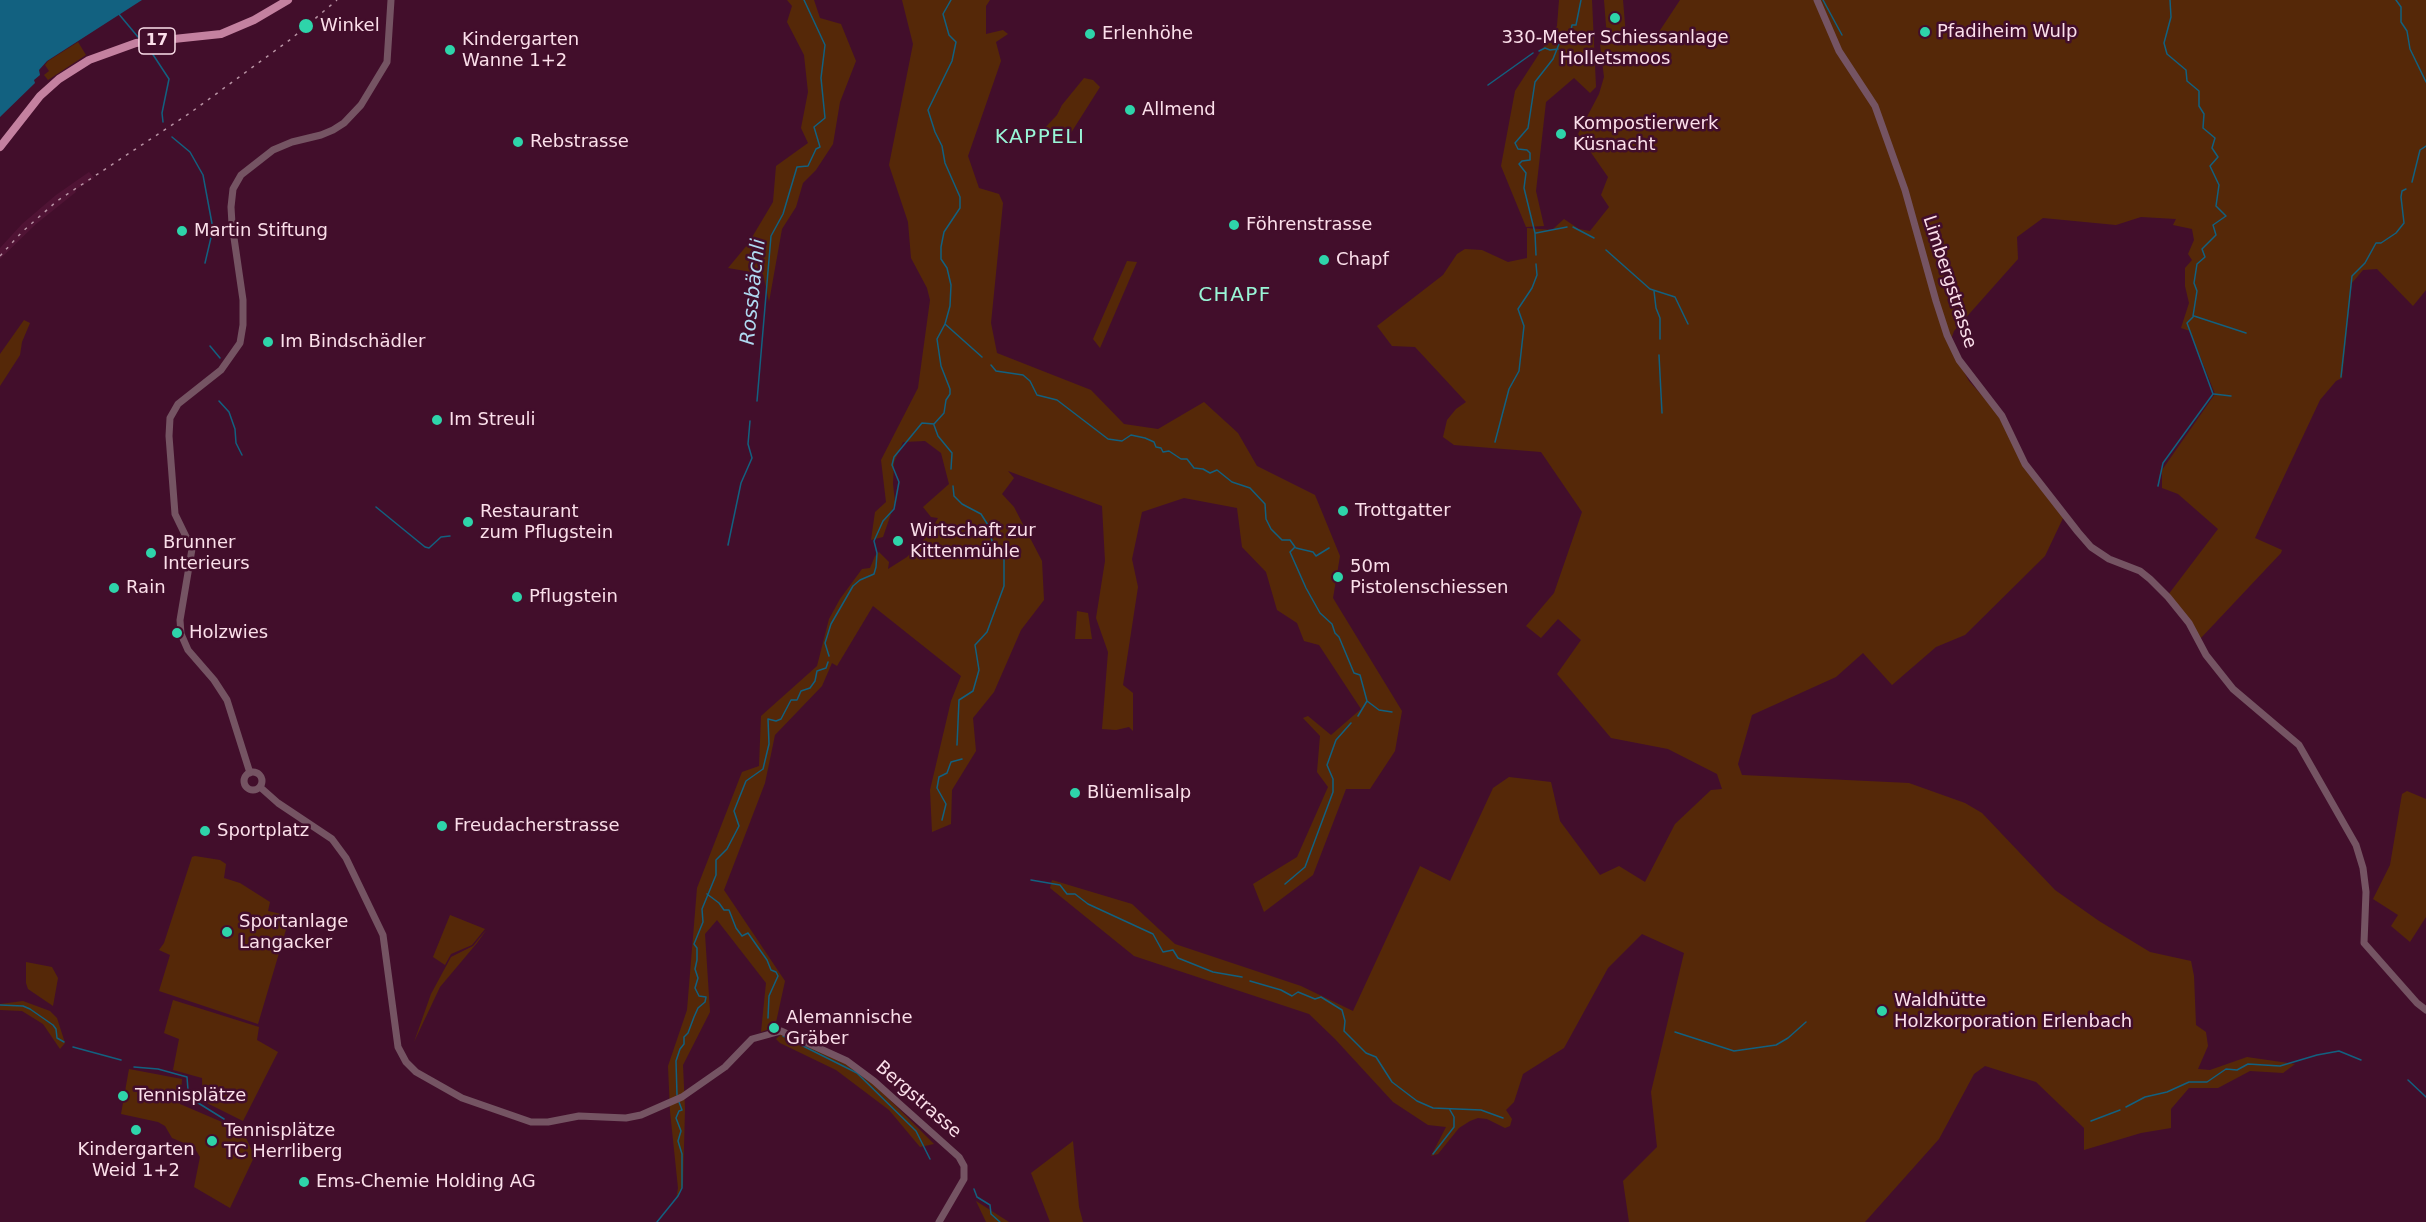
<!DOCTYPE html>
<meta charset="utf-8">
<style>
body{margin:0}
canvas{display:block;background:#420e2b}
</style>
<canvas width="2426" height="1222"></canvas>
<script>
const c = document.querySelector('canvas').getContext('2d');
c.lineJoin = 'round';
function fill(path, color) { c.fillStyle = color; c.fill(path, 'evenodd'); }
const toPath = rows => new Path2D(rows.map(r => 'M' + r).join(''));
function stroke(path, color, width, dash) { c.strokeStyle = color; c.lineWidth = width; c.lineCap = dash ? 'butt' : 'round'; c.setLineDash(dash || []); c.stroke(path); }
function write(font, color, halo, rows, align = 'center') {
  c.font = font + ' "DejaVu Sans",sans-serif'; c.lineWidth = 5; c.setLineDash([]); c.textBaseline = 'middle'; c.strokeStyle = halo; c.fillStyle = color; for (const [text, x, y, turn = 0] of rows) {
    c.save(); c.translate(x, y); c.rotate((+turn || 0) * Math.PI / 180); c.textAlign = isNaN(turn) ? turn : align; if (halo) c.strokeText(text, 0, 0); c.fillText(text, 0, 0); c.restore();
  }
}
fill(toPath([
 [89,172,94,178,75,190,76,192,36,224,0,259,0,248,22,224,56,195]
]), '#4f1334');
fill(toPath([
 [787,0,814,0,820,18,841,24,856,61,840,102,833,144,816,170,803,183,796,207,782,229,769,302,763,274,728,268,748,244,773,202,776,166,808,143,801,128,808,92,804,55,787,22,792,6],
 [902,0,990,0,986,6,986,34,1003,30,1008,34,996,42,1001,61,968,156,979,188,999,194,1003,203,991,323,997,353,1091,390,1124,424,1158,429,1204,402,1238,433,1257,466,1315,495,1340,556,1333,598,1402,711,1395,751,1370,789,1346,789,1313,875,1264,912,1253,884,1297,857,1328,787,1317,772,1320,736,1303,718,1308,716,1331,735,1361,709,1319,645,1304,641,1297,623,1277,610,1266,572,1242,547,1237,508,1184,498,1142,512,1132,559,1138,587,1123,685,1133,693,1133,731,1129,727,1116,730,1102,729,1108,652,1096,618,1105,561,1102,506,1008,471,1014,478,1002,494,1014,507,1042,561,1044,600,1021,630,994,692,973,718,976,751,952,790,951,824,932,832,930,790,951,701,961,676,873,606,837,666,832,663,822,686,775,735,765,783,724,890,785,981,775,1027,761,1032,766,983,717,920,705,934,710,1012,683,1065,685,1109,683,1185,676,1200,678,1188,670,1111,668,1066,687,1010,697,888,742,772,759,766,761,716,817,666,829,619,840,599,862,569,870,568,875,556,879,552,889,562,888,569,907,557,928,535,938,518,931,517,923,507,949,484,941,453,925,441,903,442,894,462,893,484,895,502,883,537,871,540,875,512,886,502,881,460,918,388,930,300,927,288,911,258,908,222,889,165,913,44],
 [1559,0,1592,0,1596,87,1590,93,1574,78,1546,102,1536,191,1544,226,1526,227,1501,166,1515,91,1557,26],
 [1604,0,1623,0,1626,36,1607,38],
 [1680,0,2426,0,2426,290,2413,306,2377,269,2363,270,2352,283,2342,378,2336,381,2320,400,2255,538,2282,550,2281,553,2200,639,2168,595,2218,529,2178,494,2162,488,2162,470,2215,394,2190,331,2181,328,2189,303,2185,286,2185,268,2192,260,2188,254,2194,240,2192,229,2173,225,2176,219,2141,217,2116,225,2043,218,2017,237,2018,259,1954,331,1949,345,1969,381,1996,411,2027,471,2064,516,2045,556,1965,635,1936,647,1892,685,1863,653,1836,677,1752,715,1738,764,1742,775,1909,783,1965,803,1982,813,2055,890,2099,921,2150,952,2191,961,2194,976,2196,1025,2206,1032,2208,1046,2198,1069,2210,1070,2247,1057,2295,1064,2283,1073,2250,1071,2218,1088,2189,1088,2171,1109,2171,1128,2141,1133,2084,1150,2084,1128,2036,1082,1985,1066,1974,1074,1939,1139,1865,1222,1629,1222,1623,1181,1657,1147,1651,1092,1684,953,1642,934,1608,968,1564,1048,1523,1074,1514,1102,1506,1110,1512,1119,1510,1126,1505,1128,1487,1119,1478,1118,1470,1121,1459,1128,1438,1154,1431,1156,1446,1127,1428,1125,1393,1102,1335,1039,1309,1014,1134,956,1050,888,1052,880,1132,904,1175,944,1301,986,1353,1011,1420,866,1450,881,1493,788,1509,777,1551,782,1560,821,1600,875,1619,866,1645,882,1675,824,1711,790,1722,789,1717,774,1668,749,1611,738,1557,674,1581,640,1558,619,1541,638,1526,626,1554,593,1582,512,1541,452,1454,445,1443,437,1447,420,1456,409,1466,402,1415,347,1392,346,1377,326,1443,275,1457,254,1465,249,1482,250,1508,262,1527,258,1527,228,1552,230,1564,219,1579,229,1590,231,1609,207,1601,195,1608,177,1578,134,1599,94,1604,77,1600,44,1653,41],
 [78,42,86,55,48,80,44,75,49,71,45,65,48,61],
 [1084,78,1093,80,1100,87,1064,144,1042,131,1057,115,1062,105],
 [1127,261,1137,262,1100,348,1093,339],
 [24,320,30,323,22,342,20,355,0,386,0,354],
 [1077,611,1088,613,1092,639,1075,639],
 [2407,791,2426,799,2426,917,2410,942,2391,926,2398,915,2373,899,2390,865,2402,794],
 [195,856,220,860,226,864,224,878,240,883,270,902,268,911,290,916,258,1024,159,991,170,955,159,950,164,943,192,857],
 [450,915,485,929,472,945,451,954,445,965,433,957],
 [487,929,477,943,440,987,414,1042,431,994,451,957,473,946],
 [26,962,52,967,58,978,53,1006,28,989,26,983],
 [173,1000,259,1027,257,1040,278,1052,243,1121,203,1101,202,1078,173,1070,179,1039,164,1033],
 [23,1001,50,1011,57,1018,65,1043,60,1049,43,1024,22,1011,0,1010,0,1004],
 [783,1032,833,1054,868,1078,934,1144,920,1147,889,1110,836,1070,780,1043,776,1039],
 [129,1069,182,1079,180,1104,243,1131,251,1149,256,1153,230,1208,194,1187,200,1157,194,1147,172,1138,165,1126,158,1122,121,1114],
 [1073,1141,1079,1207,1083,1222,1050,1222,1031,1173],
 [976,1201,1009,1222,986,1222]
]), '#552808');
fill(toPath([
 [0,0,142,0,47,61,39,70,40,75,34,80,35,83,0,117]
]), '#126180');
stroke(toPath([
 [1823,0,1842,35],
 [2170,0,2171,17,2164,43,2167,54,2186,70,2187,81,2199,91,2199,106,2204,114,2203,128,2215,138,2212,148,2218,157,2210,166,2219,185,2216,206,2226,216,2213,225,2216,235,2202,249,2205,257,2197,264,2194,283,2197,291,2193,316],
 [2396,0,2401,7,2401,22,2407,31,2410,49,2426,82],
 [118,13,138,37],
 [148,47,169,79,162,113,163,122],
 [1539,51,1545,48,1550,50,1558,49],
 [1488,85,1533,53],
 [172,137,190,152,203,175,213,229,205,263],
 [2412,182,2420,150,2426,146],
 [1573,227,1594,238],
 [1536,233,1567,227],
 [1606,250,1650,289,1675,297,1688,324],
 [1536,255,1535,233,1524,188,1526,173,1519,164,1522,161,1530,160,1530,153,1527,150,1518,149,1515,143,1528,128,1535,82,1553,59,1559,44,1570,35,1572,25,1576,25,1581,0],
 [1654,291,1656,308,1660,318,1660,339],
 [2194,316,2246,333],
 [945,324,982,357],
 [210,346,220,358],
 [1659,355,1662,413],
 [991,365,996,371,1023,375,1030,381,1037,395,1057,400,1108,439,1122,441,1131,435,1145,438,1154,442,1156,447,1161,448,1163,452,1169,451,1181,459,1187,459,1194,468,1203,469,1210,473,1217,470,1232,482,1250,488,1265,504,1266,519,1271,529,1282,540,1290,540,1295,547,1290,552,1306,588,1320,613,1332,624,1335,633,1339,637,1354,673,1360,675,1367,701,1358,716],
 [2341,377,2352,276,2365,263,2376,243,2381,243,2396,233,2404,223,2401,197,2402,191,2406,189],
 [2214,394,2231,396],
 [219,401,229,412,235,429,236,443,242,455],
 [757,401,771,236,783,214,797,167,808,166,816,149,820,147,814,127,825,118,821,78,825,45,804,0],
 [934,425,938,436,952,453,951,469],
 [1495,442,1509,389,1519,371,1524,326,1518,309,1532,288,1537,275,1536,264],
 [953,486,954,496,962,504,981,514,988,525,992,541,1004,556,1004,586,987,632,975,645,979,670,973,691,959,700,957,745],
 [2158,486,2163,463,2213,394,2187,323,2193,317],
 [376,507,425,547,429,548,441,537,450,536],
 [728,545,741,483,752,458,748,444,750,421],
 [1296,548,1313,552,1316,556,1329,548],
 [829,656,825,643,831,624,853,586,860,580,874,574,876,567,877,553,874,541,883,521,894,509,899,482,892,465,894,457,922,423,934,424,944,413,946,400,950,394,950,389,941,366,937,339,945,324,950,306,951,285,947,268,941,259,941,247,944,232,960,208,960,197,945,163,942,146,935,132,928,110,952,61,956,42,949,35,943,14,951,0],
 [1367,701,1379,710,1392,712],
 [942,820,946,804,937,788,939,777,947,773,951,762,962,759],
 [1031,880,1060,885,1067,894,1075,894,1088,904,1153,934,1163,952,1173,950,1178,958,1213,972,1242,977],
 [1285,884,1305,867,1333,792,1333,779,1327,765,1336,740,1351,723],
 [707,894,719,903,724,910,729,910,736,928,742,936,748,933,767,960,771,970,776,972,778,976,769,996,768,1018],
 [1250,981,1281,990,1292,996,1298,992,1315,999,1321,997,1342,1010,1345,1021,1344,1031,1366,1053,1376,1057,1392,1082,1417,1101,1433,1108,1481,1110,1503,1118],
 [0,1005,23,1006,30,1009,53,1025,56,1029,57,1038,64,1042],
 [1675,1032,1734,1051,1776,1045,1788,1038,1806,1022],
 [783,1036,857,1073,916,1131,930,1159],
 [73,1047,121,1060],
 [134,1067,158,1069,187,1077,188,1090,195,1101,224,1119],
 [2408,1080,2426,1097],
 [677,1095,676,1061,680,1049,684,1044,684,1037,688,1033,694,1017,698,1008,705,1002,706,997,699,996,695,988,698,978,695,969,697,960,697,948,694,944,703,922,702,909,716,875,716,860,727,849,739,826,734,811,746,781,763,769,769,744,768,719,776,721,781,719,791,700,797,700,801,691,810,688,815,681,817,671,826,668,828,662],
 [2126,1107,2145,1097,2167,1092,2189,1082,2207,1082,2226,1069,2237,1070,2248,1064,2280,1066,2317,1055,2339,1051,2361,1060],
 [2091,1121,2120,1110],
 [1433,1154,1454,1127,1454,1117,1450,1110],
 [974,1189,977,1197,990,1205,991,1214,1000,1222],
 [657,1222,678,1196,682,1188,682,1154,678,1141,681,1131,676,1118,679,1111,682,1110,679,1102]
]), '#126180', 1.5);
stroke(toPath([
 [1817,0,1839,51,1875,106,1905,190,1936,301,1947,335,1959,360,2002,416,2025,464,2078,532,2091,547,2109,559,2140,571,2150,579,2168,597,2189,623,2206,655,2233,689,2299,745,2356,845,2363,868,2366,892,2364,943,2417,1003,2426,1010],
 '244 781a9 9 0 1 1 18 0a9 9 0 1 1-18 0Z',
 [250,773,227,700,214,680,188,650,181,634,180,620,192,549,175,514,169,436,170,418,178,404,221,370,240,343,243,325,243,300,232,224,231,207,233,189,241,175,273,150,292,142,321,135,333,130,344,123,361,105,387,62,391,0],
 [260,787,278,803,332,839,346,858,383,935,398,1047,406,1062,416,1072,462,1098,531,1122,548,1122,579,1116,626,1118,641,1115,682,1097,725,1067,752,1039,781,1031,847,1061,874,1081,959,1157,964,1166,964,1179,939,1222]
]), '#755463', 7);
stroke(toPath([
 [0,147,40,96,59,79,89,60,136,43,221,34,254,20,288,0]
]), '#c481a0', 8);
stroke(toPath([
 [0,256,22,232,57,201,190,113,291,39,337,0]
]), '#b893a4', 1.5, [3, 6]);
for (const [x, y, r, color] of [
 [1615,18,6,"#2ed4aa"],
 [306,26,8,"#2ed4aa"],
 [1925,32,6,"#2ed4aa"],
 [1090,34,6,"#2ed4aa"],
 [450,50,6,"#2ed4aa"],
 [1130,110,6,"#2ed4aa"],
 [1561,134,6,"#2ed4aa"],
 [518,142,6,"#2ed4aa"],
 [1234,225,6,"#2ed4aa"],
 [182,231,6,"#2ed4aa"],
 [1324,260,6,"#2ed4aa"],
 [268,342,6,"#2ed4aa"],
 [437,420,6,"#2ed4aa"],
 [1343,511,6,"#2ed4aa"],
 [468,522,6,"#2ed4aa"],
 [898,541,6,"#2ed4aa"],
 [151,553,6,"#2ed4aa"],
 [1338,577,6,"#2ed4aa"],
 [114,588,6,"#2ed4aa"],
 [517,597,6,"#2ed4aa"],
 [177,633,6,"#2ed4aa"],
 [1075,793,6,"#2ed4aa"],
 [442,826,6,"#2ed4aa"],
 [205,831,6,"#2ed4aa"],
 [227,932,6,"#2ed4aa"],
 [1882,1011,6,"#2ed4aa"],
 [774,1028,6,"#2ed4aa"],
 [123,1096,6,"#2ed4aa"],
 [136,1130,6,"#2ed4aa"],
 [212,1141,6,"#2ed4aa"],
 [304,1182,6,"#2ed4aa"]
]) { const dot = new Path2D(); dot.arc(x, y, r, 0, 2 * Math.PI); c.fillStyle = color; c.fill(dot); stroke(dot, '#420e2b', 2); }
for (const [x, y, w] of [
 [157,41,36]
]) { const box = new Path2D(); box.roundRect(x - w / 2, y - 13, w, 26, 4.5); c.fillStyle = '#420e2b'; c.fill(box); stroke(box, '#fbdfea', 1.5); }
write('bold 16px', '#fbdfea', null, [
 ["17",157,41]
]);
write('18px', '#fbdfea', '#420e2b', [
 ["Winkel",320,26],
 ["Pfadiheim Wulp",1937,32],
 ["Erlenhöhe",1102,34],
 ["330-Meter Schiessanlage",1615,38,"center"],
 ["Holletsmoos",1615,59,"center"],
 ["Kindergarten",462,40],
 ["Wanne 1+2",462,61],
 ["Allmend",1142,110],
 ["Kompostierwerk",1573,124],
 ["Küsnacht",1573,145],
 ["Rebstrasse",530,142],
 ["Föhrenstrasse",1246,225],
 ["Martin Stiftung",194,231],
 ["Chapf",1336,260],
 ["Im Bindschädler",280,342],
 ["Im Streuli",449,420],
 ["Trottgatter",1355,511],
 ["Restaurant",480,512],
 ["zum Pflugstein",480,533],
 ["Wirtschaft zur",910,531],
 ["Kittenmühle",910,552],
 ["Brunner",163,543],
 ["Interieurs",163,564],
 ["50m",1350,567],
 ["Pistolenschiessen",1350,588],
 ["Rain",126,588],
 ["Pflugstein",529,597],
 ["Holzwies",189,633],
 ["Blüemlisalp",1087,793],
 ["Freudacherstrasse",454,826],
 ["Sportplatz",217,831],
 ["Sportanlage",239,922],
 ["Langacker",239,943],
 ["Waldhütte",1894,1001],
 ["Holzkorporation Erlenbach",1894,1022],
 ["Alemannische",786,1018],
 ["Gräber",786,1039],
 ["Tennisplätze",135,1096],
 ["Tennisplätze",224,1131],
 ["TC Herrliberg",224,1152],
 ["Kindergarten",136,1150,"center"],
 ["Weid 1+2",136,1171,"center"],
 ["Ems-Chemie Holding AG",316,1182]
], 'left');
write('18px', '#fbdfea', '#420e2b', [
 ["Limbergstrasse",1949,282,72],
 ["Bergstrasse",918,1100,41]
]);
c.letterSpacing = '1.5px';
write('20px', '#99f6d7', '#420e2b', [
 ["KAPPELI",1040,138],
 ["CHAPF",1235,296]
]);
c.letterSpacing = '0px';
write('italic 20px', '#afdaf1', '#420e2b', [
 ["Rossbächli",754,292,-84]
]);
</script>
